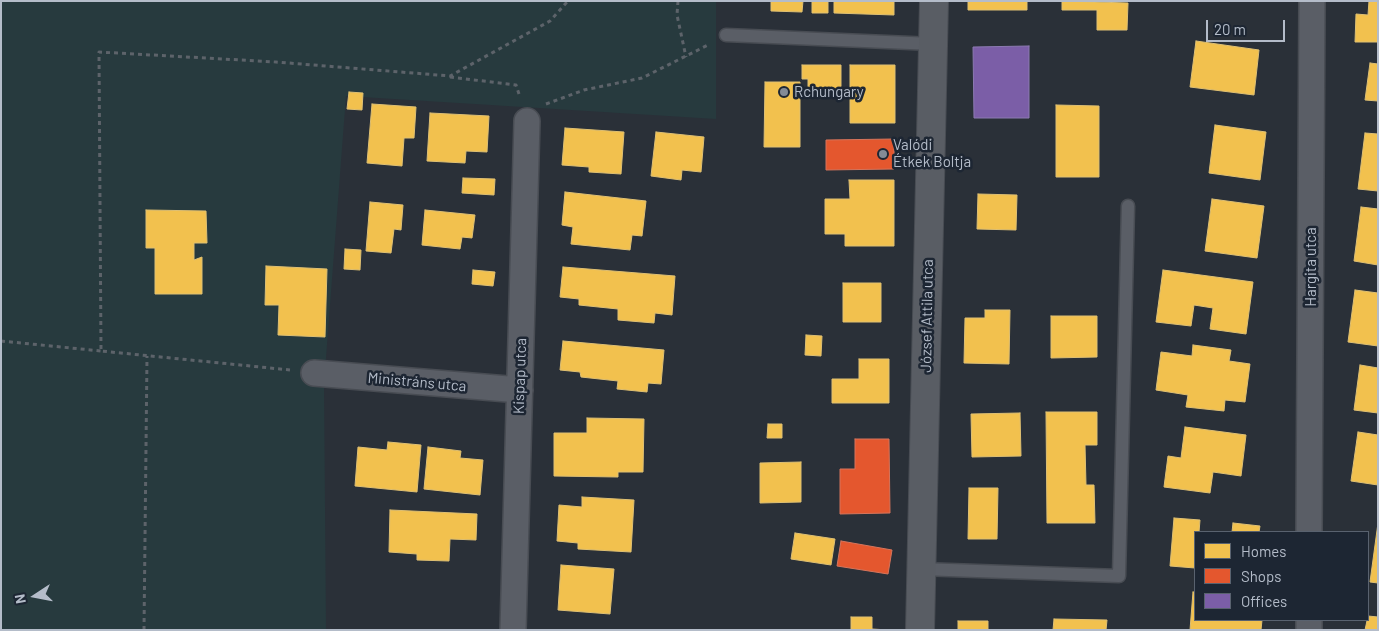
<!DOCTYPE html>
<meta charset="utf-8">
<style>
body{margin:0}
#map{position:relative;width:1379px;height:631px;overflow:hidden;background:#2a3038;font-family:Barlow,sans-serif}
canvas{display:block}
.frame{position:absolute;inset:0;border:2px solid #b4bcc9;pointer-events:none}
.legend{position:absolute;left:1194px;top:531px;width:175px;height:90px;box-sizing:border-box;background:#1d2633;border:1px solid #59626f;margin:0;padding:6px 9px;list-style:none;font-size:15px;color:#b4bcc9}
.legend li{display:flex;align-items:center;gap:10px;height:25px}
.legend b{width:25px;border:1px solid #59626f}
.north{position:absolute;left:10px;top:571px;width:50px;height:50px;-webkit-text-stroke:4px #1d2633;paint-order:stroke;rotate:259deg;font-size:14px;font-weight:700;line-height:20px;text-align:center;color:#b4bcc9}
.north::after{content:'';display:block;margin:auto;width:18px;height:22px;background:#b4bcc9;clip-path:polygon(50% 0,100% 100%,50% 72%,0 100%)}
.scale{position:absolute;left:1206px;top:20px;width:79px;height:22px;box-sizing:border-box;border:2px solid #b4bcc9;border-top:0;padding-left:6px;font-size:15px;line-height:18px;white-space:nowrap;color:#b4bcc9;-webkit-text-stroke:4px #1d2633;paint-order:stroke}
</style>
<div id="map">
<canvas width="1379" height="631"></canvas>
<div class="frame"></div>
<ul class="legend">
<li><b style="height:14px;background:#f2c14e"></b>Homes</li>
<li><b style="height:14px;background:#e4572e"></b>Shops</li>
<li><b style="height:14px;background:#7b5ea7"></b>Offices</li>
</ul>
<div class="north">N</div>
<div class="scale">20 m</div>
</div>
<script>
const c = document.querySelector('canvas').getContext('2d');
c.lineJoin = 'round';
function fill(path, color) { c.fillStyle = color; c.fill(path, 'evenodd'); }
const toPath = rows => new Path2D(rows.map(r => 'M' + r).join(''));
function stroke(path, color, width, dash) { c.strokeStyle = color; c.lineWidth = width; c.lineCap = dash ? 'butt' : 'round'; c.setLineDash(dash || []); c.stroke(path); }
function write(font, color, halo, rows, align = 'center') {
  c.font = font + ' Barlow,sans-serif'; c.lineWidth = 5; c.setLineDash([]); c.textBaseline = 'middle'; c.strokeStyle = halo; c.fillStyle = color; for (const [text, x, y, turn = 0] of rows) {
    c.save(); c.translate(x, y); c.rotate((+turn || 0) * Math.PI / 180); c.textAlign = isNaN(turn) ? turn : align; if (halo) c.strokeText(text, 0, 0); c.fillText(text, 0, 0); c.restore();
  }
}
fill(toPath([
 [1,1,716,1,716,119,346,96,324,384,326,630,1,630]
]), '#273a3e');
const homes = toPath([
 [771,1,803,1,802,12,771,11,771,1],
 [812,1,828,1,828,13,812,13,812,1],
 [834,1,894,1,894,15,834,13,834,1],
 [968,1,1027,1,1027,10,968,10,968,1],
 [1062,1,1128,3,1127,30,1097,30,1097,10,1062,10,1062,1],
 [1369,1,1378,1,1378,42,1355,42,1356,14,1368,15,1369,1],
 [1196,41,1259,50,1254,95,1190,87,1196,41],
 [1370,63,1378,64,1378,101,1365,100,1370,63],
 [802,65,841,65,841,91,808,90,808,79,802,79,802,65],
 [850,65,895,65,895,123,850,123,850,65],
 [765,82,800,82,800,147,764,147,765,82],
 [349,92,363,93,362,110,347,109,349,92],
 [372,104,416,107,414,138,404,138,402,166,367,163,372,104],
 [1056,105,1099,106,1099,177,1056,177,1056,105],
 [430,113,489,116,487,152,466,151,465,163,427,161,430,113],
 [1215,125,1266,132,1260,180,1209,173,1215,125],
 [565,128,624,132,621,174,589,172,589,167,562,165,565,128],
 [656,132,704,137,701,172,682,170,681,180,651,176,656,132],
 [1365,133,1378,134,1378,191,1358,189,1365,133],
 [463,178,495,179,494,195,462,193,463,178],
 [849,180,894,180,894,246,845,246,845,234,825,234,825,199,850,199,849,180],
 [565,192,646,201,642,236,632,235,630,250,571,244,573,227,562,225,565,192],
 [978,194,1017,195,1016,230,977,229,978,194],
 [1212,199,1264,206,1257,258,1205,251,1212,199],
 [370,202,403,205,401,230,394,229,391,253,366,251,370,202],
 [1361,207,1378,209,1378,265,1354,261,1361,207],
 [146,210,206,211,207,243,194,243,194,260,202,257,202,294,155,294,155,248,146,248,146,210],
 [425,210,475,215,472,238,462,237,460,249,422,245,425,210],
 [345,249,361,250,360,270,344,269,345,249],
 [266,266,327,269,325,337,278,335,279,305,265,305,266,266],
 [563,267,675,276,672,315,655,313,654,323,618,320,618,309,579,305,579,299,560,297,563,267],
 [473,270,495,272,493,286,472,284,473,270],
 [1163,270,1253,282,1246,334,1210,329,1213,308,1194,305,1191,326,1156,322,1163,270],
 [843,283,881,283,881,322,843,322,843,283],
 [1355,290,1378,293,1378,346,1348,342,1355,290],
 [985,310,1010,310,1009,364,964,363,965,318,985,318,985,310],
 [1051,316,1097,316,1097,357,1051,358,1051,316],
 [806,335,822,336,821,356,805,355,806,335],
 [563,341,664,350,661,384,648,383,647,392,617,389,618,381,581,377,580,372,560,370,563,341],
 [1193,345,1231,350,1229,361,1250,364,1245,402,1225,400,1224,411,1186,407,1188,395,1156,390,1161,352,1192,356,1193,345],
 [859,359,889,359,889,403,832,403,832,379,859,379,859,359],
 [1360,365,1378,368,1378,413,1354,410,1360,365],
 [1046,412,1097,412,1097,445,1085,445,1086,485,1094,485,1095,523,1047,523,1046,412],
 [1020,413,1021,456,972,457,971,414,1020,413],
 [587,418,644,419,643,472,618,472,618,477,554,476,554,433,587,433,587,418],
 [768,424,782,424,782,438,767,438,768,424],
 [1185,427,1246,435,1241,476,1213,472,1210,493,1164,487,1168,456,1181,458,1185,427],
 [1358,432,1378,435,1378,485,1351,481,1358,432],
 [388,442,421,445,417,492,355,486,358,447,387,450,388,442],
 [428,447,461,451,460,458,483,460,480,495,424,489,428,447],
 [801,462,801,502,760,503,760,463,801,462],
 [969,488,998,488,997,539,968,539,969,488],
 [582,497,634,500,631,552,578,549,578,543,557,541,559,505,582,507,582,497],
 [390,510,477,514,476,540,450,539,449,561,417,560,417,554,389,552,390,510],
 [1174,518,1200,520,1199,532,1195,532,1195,568,1170,566,1174,518],
 [1233,523,1260,526,1259,532,1232,532,1233,523],
 [1378,523,1378,583,1370,582,1378,523],
 [795,533,835,539,831,565,791,559,795,533],
 [561,565,614,569,610,614,558,610,561,565],
 [1193,592,1195,592,1195,620,1262,620,1261,630,1190,630,1193,592],
 [1368,616,1378,617,1378,630,1365,630,1368,616],
 [851,617,872,617,872,629,888,630,851,630,851,617],
 [1054,619,1107,620,1106,630,1053,630,1054,619],
 [958,621,988,621,988,630,958,630,958,621]
]);
fill(homes, '#f2c14e');
stroke(homes, '#dfc073', 1);
const shops = toPath([
 [894,139,894,169,826,170,826,140,894,139],
 [855,439,889,439,890,513,840,514,840,469,855,469,855,439],
 [841,541,892,550,888,574,837,566,841,541]
]);
fill(shops, '#e4572e');
stroke(shops, '#d6755c', 1);
const offices = toPath([
 [1029,46,1029,118,974,118,973,47,1029,46]
]);
fill(offices, '#7b5ea7');
stroke(offices, '#8c7ab1', 1);
const service = toPath([
 [726,35,933,44],
 [921,569,1119,576,1128,206]
]);
const minor = toPath([
 [314,373,520,390],
 [1309,532,1312,1],
 [513,630,527,121],
 [1309,630,1309,620]
]);
const secondary = toPath([
 [920,630,934,1]
]);
stroke(service, '#484c53', 15);
stroke(minor, '#484c53', 28);
stroke(secondary, '#484c53', 30);
stroke(toPath([
 [678,1,677,15,686,57],
 [450,77,516,85,520,97],
 [546,104,584,90,642,78,710,44],
 [1,341,101,351],
 [290,370,101,351,99,52,276,62,450,76,550,21,568,1],
 [144,630,147,356]
]), '#5d636a', 3, [4, 4]);
stroke(service, '#5a5e66', 12);
stroke(minor, '#5a5e66', 25);
stroke(secondary, '#595d64', 28);
for (const [x, y, r, color] of [
 [784,92,5,"#848b96"],
 [883,154,5,"#848b96"]
]) { const dot = new Path2D(); dot.arc(x, y, r, 0, 2 * Math.PI); c.fillStyle = color; c.fill(dot); stroke(dot, '#1d2633', 2); }
write('15px', '#b4bcc9', '#1d2633', [
 ["Rchungary",794,92],
 ["Valódi",893,145],
 ["Étkek Boltja",893,162]
], 'left');
write('15px', '#b4bcc9', '#1d2633', [
 ["Hargita utca",1311,267,-90],
 ["József Attila utca",927,316,-89],
 ["Kispap utca",520,376,-88],
 ["Ministráns utca",417,382,5]
]);
</script>
